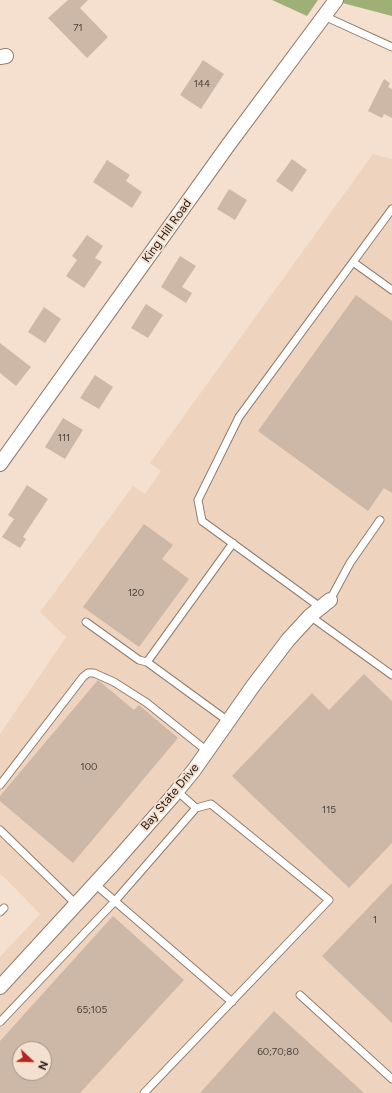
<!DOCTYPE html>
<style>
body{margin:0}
#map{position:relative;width:392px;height:1093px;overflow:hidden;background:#f5e0cf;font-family:Figtree,sans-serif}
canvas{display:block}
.north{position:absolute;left:12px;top:1041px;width:40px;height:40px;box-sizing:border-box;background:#f5e0cf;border:1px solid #9f9083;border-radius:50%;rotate:112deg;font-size:11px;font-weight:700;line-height:16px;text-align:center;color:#1f1812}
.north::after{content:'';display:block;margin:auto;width:14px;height:18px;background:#b32321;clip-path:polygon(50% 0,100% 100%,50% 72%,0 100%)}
</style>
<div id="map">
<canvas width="392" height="1093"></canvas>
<div class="north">N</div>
</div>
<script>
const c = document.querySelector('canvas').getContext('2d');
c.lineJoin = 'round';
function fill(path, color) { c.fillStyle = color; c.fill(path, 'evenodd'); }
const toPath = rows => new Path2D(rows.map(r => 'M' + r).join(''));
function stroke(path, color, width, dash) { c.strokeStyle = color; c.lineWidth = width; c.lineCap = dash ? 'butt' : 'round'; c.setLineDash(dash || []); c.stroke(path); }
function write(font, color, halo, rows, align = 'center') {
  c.font = font + ' Figtree,sans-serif'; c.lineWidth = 4; c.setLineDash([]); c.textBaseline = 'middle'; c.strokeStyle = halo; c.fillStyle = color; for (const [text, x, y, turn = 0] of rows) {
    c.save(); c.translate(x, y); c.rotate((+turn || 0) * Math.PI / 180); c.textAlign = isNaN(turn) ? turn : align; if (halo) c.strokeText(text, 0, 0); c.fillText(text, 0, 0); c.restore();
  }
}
fill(toPath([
 [373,154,392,159,392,1093,0,1093,0,957,40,914,6,879,0,874,0,734,66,637,40,612,133,486,145,494,161,471,150,463],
 [20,1049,44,1049,44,1073,20,1073]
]), '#eed3be');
fill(toPath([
 [272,0,318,0,307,16],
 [331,0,392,0,392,16]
]), '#9eb075');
fill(toPath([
 [68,0,88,0,80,8,108,37,87,58,48,18],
 [203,60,224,74,201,109,180,95],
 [384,79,390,83,388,87,392,89,392,118,384,114,382,118,368,111],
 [292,159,307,170,292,192,276,181],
 [107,160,130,175,126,181,142,192,132,208,93,182],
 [229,189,247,200,235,220,217,209],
 [87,235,103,246,95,258,102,262,84,288,66,276,77,260,72,256],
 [180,256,196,266,182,287,192,293,186,303,161,287],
 [356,295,392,321,392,493,384,488,368,511,258,431],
 [146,304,163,315,148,338,131,328],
 [44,307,61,319,45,343,28,332],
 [0,343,31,367,16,386,0,373],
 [95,375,113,387,99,409,80,398],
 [63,418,83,430,65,459,45,447],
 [27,485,48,499,23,537,26,539,20,548,2,537,14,519,8,515],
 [144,524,173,545,162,559,189,579,139,647,83,607],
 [364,674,392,701,392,843,349,888,232,776,312,693,329,710],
 [98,680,134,710,139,705,178,738,73,863,0,801,0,796],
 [392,883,392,1023,322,956],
 [113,916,184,980,80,1093,0,1093,0,1041],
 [20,1049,44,1049,44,1073,20,1073],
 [274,1011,364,1093,200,1093]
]), '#cdb8a8');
const service = toPath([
 [324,16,392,47],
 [353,262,392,290],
 [330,600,350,563,380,520],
 [320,607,202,521,198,500,239,417,392,209],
 [310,616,392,675],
 [86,622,139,660,147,662],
 [228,721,147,662,233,543],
 [0,785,83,677,88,673,94,673,114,682,147,703,207,751],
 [0,830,76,904],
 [95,884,232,1002],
 [0,912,4,908],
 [300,995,392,1079],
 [0,1022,115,901,196,808],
 [144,1093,329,900,211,804,196,808,177,791]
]);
const minor = toPath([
 [0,57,6,56],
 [0,464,229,144,336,0],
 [0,987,114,863,172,797,194,770,253,686,288,640,310,616,330,600]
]);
stroke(service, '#907d6e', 9);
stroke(minor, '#907d6e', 16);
stroke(service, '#fff', 7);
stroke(minor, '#fff', 14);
write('10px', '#4a4038', null, [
 ["71",78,28],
 ["144",202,84],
 ["111",64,438],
 ["120",136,593],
 ["100",89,767],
 ["115",329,810],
 ["1",375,920],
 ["65;105",92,1010],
 ["60;70;80",278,1052]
]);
write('12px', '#1f1812', '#f5e0cf', [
 ["King Hill Road",167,231,-54],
 ["Bay State Drive",170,797,-50]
]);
</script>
